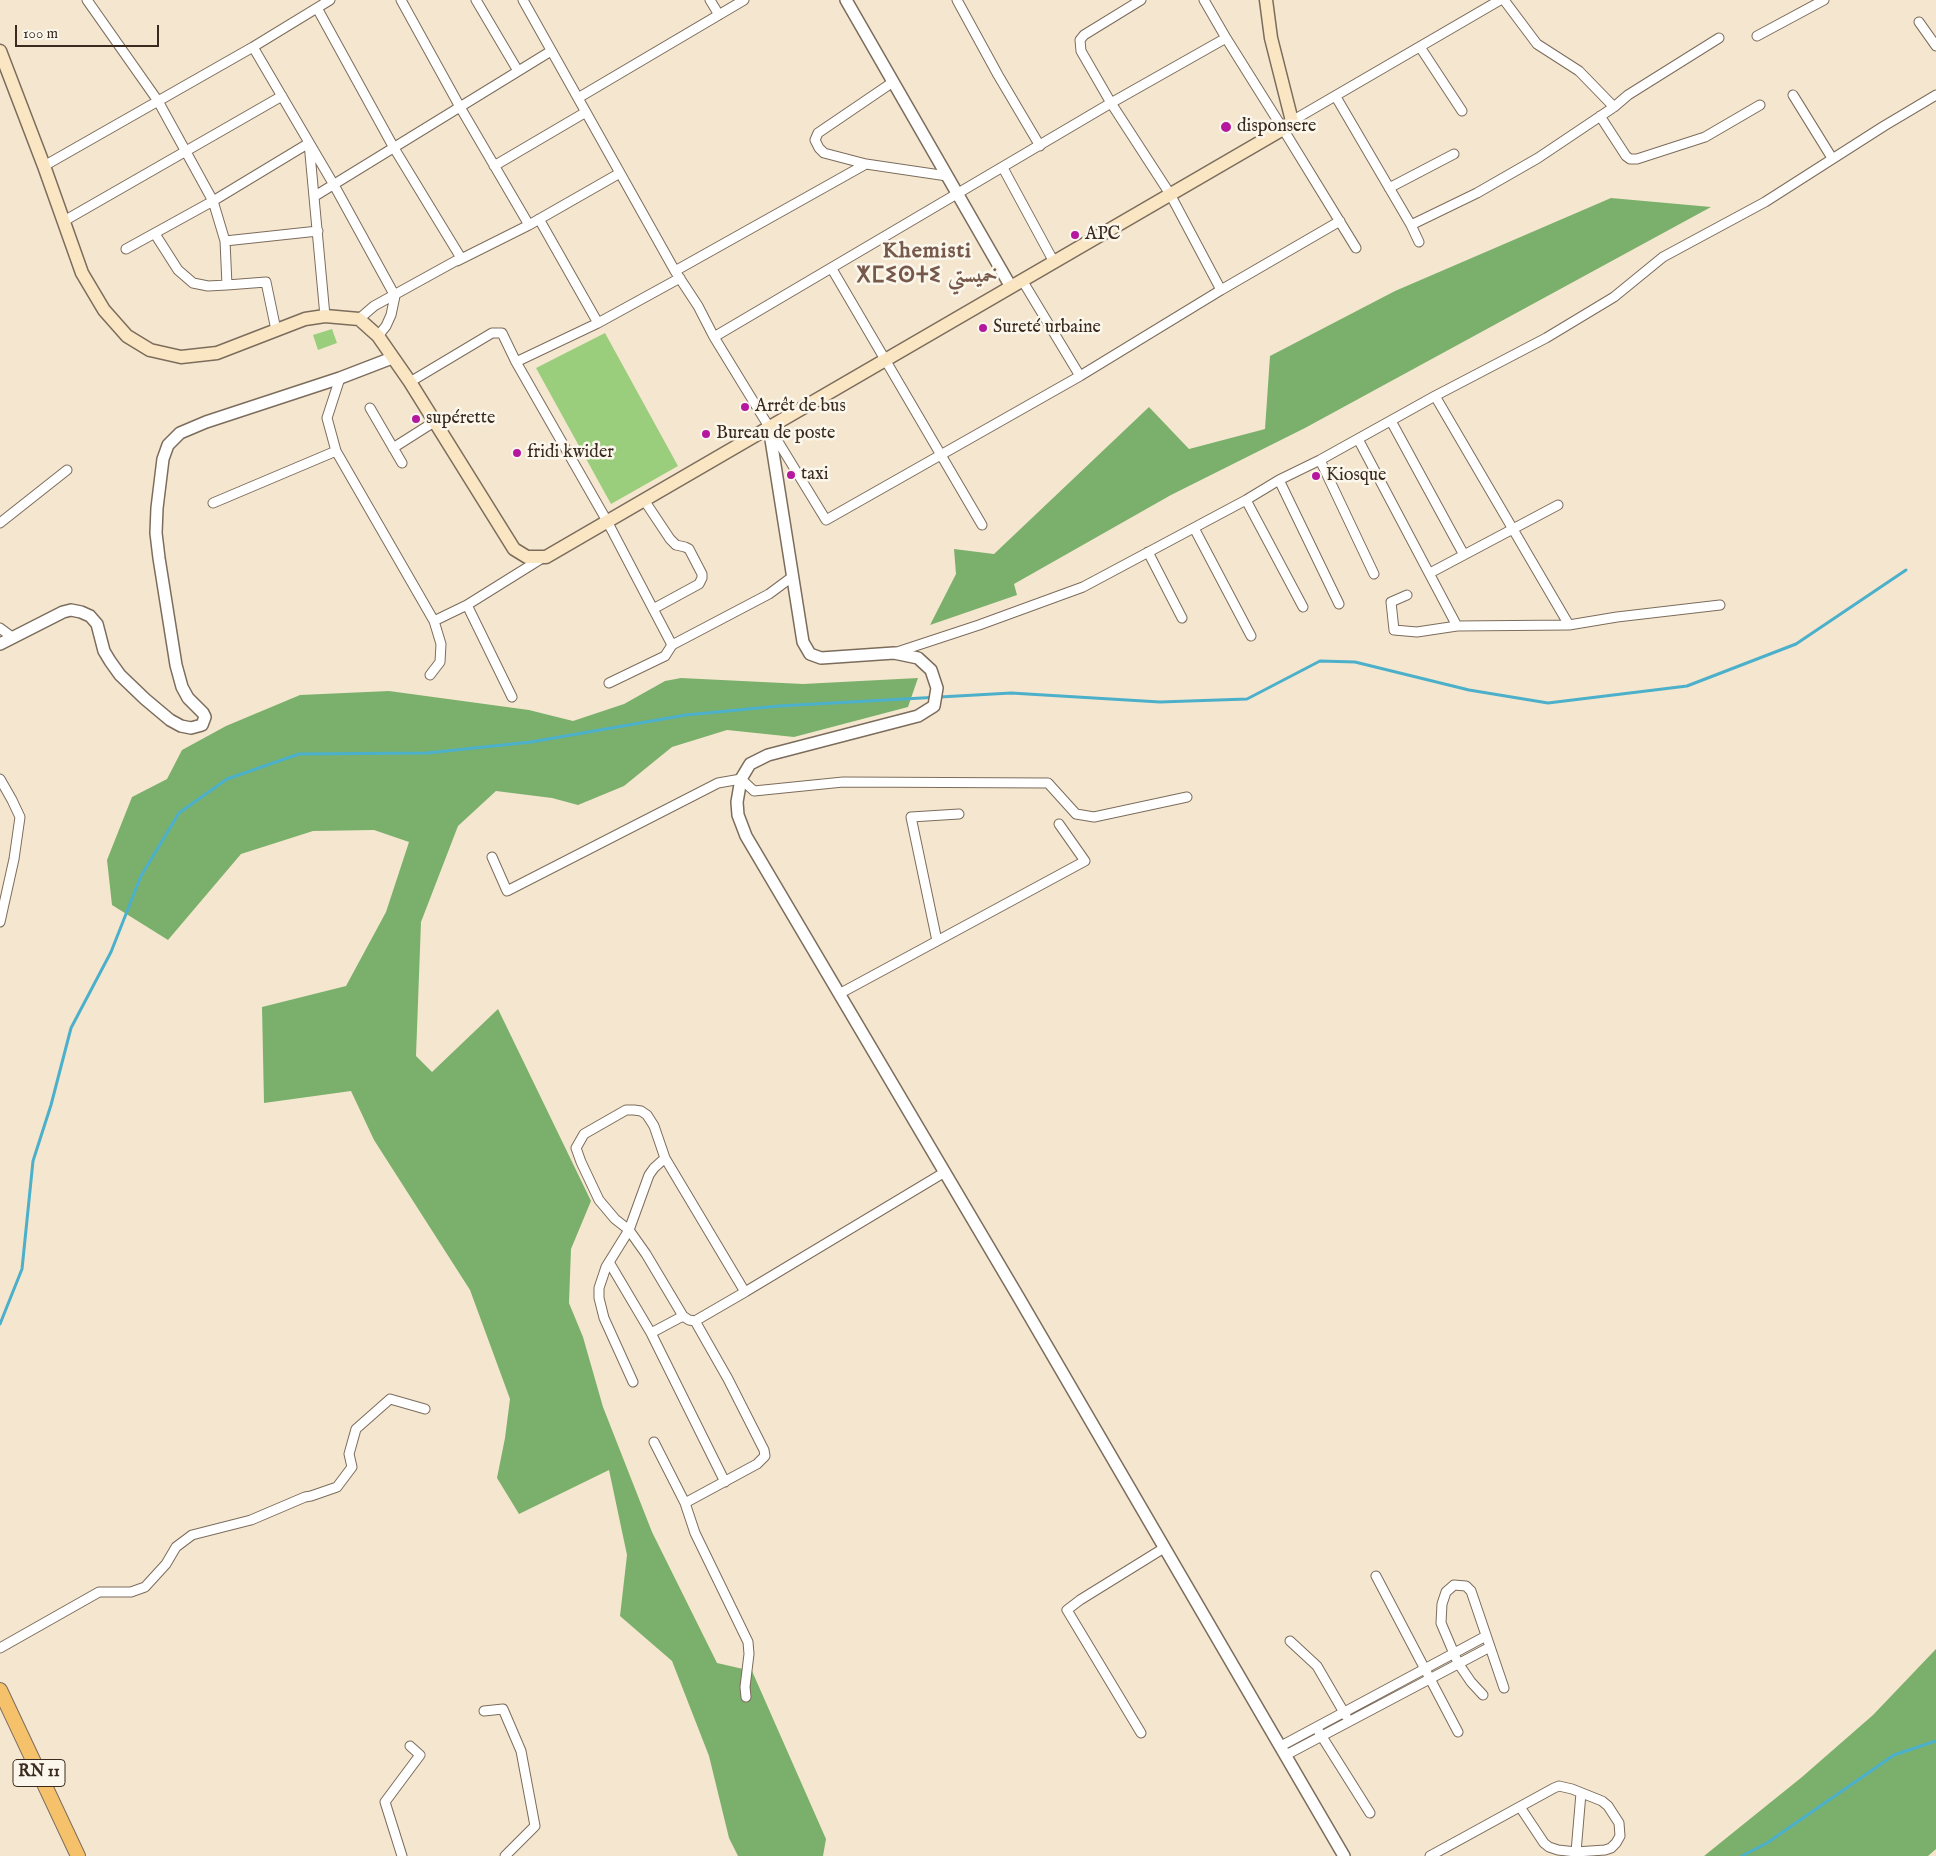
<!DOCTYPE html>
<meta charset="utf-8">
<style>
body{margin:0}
#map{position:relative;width:1936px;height:1856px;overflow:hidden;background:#f5e7cf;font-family:"IM FELL English",serif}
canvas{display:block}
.scale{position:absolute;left:15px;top:25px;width:144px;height:22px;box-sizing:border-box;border:2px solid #3b2a1e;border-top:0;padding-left:6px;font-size:15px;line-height:18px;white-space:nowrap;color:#3b2a1e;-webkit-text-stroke:4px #fbf7ec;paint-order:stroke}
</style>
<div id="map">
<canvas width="1936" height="1856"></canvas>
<div class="scale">100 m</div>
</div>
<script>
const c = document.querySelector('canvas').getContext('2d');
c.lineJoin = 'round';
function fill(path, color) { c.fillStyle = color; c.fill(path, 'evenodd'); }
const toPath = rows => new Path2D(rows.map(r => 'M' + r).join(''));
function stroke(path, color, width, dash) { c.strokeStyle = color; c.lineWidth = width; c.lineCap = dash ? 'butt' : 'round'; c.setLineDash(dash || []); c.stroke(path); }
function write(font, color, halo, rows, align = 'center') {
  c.font = font + ' "IM FELL English",Amiri,"Noto Sans Tifinagh",serif'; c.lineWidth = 5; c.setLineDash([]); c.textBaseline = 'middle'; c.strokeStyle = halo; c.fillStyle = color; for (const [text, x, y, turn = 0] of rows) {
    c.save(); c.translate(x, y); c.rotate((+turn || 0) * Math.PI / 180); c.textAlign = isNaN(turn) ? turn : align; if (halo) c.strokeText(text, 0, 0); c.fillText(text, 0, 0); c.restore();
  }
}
fill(toPath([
 [332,329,337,343,318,350,313,335],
 [605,333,678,466,611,504,536,368]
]), '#9acd7c');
fill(toPath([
 [1611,198,1711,207,1305,428,1171,495,1014,584,1017,595,930,625,956,574,954,549,994,554,1149,407,1189,449,1265,429,1270,356,1395,291],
 [681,678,803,684,918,678,908,707,794,737,727,730,672,747,624,786,578,805,552,798,496,791,458,826,421,922,416,1056,432,1072,498,1009,591,1201,571,1249,569,1303,583,1337,603,1407,652,1532,717,1663,752,1671,826,1839,823,1856,738,1856,729,1838,709,1756,672,1661,620,1616,627,1555,609,1470,519,1514,497,1478,505,1438,510,1399,470,1290,374,1140,351,1091,264,1103,262,1007,346,986,386,912,409,842,374,830,313,831,241,854,168,940,112,905,107,860,132,797,167,779,182,750,226,726,300,695,389,691,529,710,573,721,624,704,665,681],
 [1936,1649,1936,1849,1928,1856,1704,1856,1802,1777,1873,1715]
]), '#7bb06c');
stroke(toPath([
 [0,1324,22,1269,33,1161,51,1105,71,1028,111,952,141,876,179,813,227,779,299,754,427,753,531,742,686,715,779,706,1011,693,1160,702,1247,699,1320,661,1355,662,1469,690,1548,703,1687,686,1796,644,1906,570],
 [1742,1856,1767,1843,1894,1755,1936,1741]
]), '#4cb0cb', 3);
const minor = toPath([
 [87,0,158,101,213,201,225,241],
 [401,0,460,107,529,225],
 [476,0,518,71],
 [523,0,675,271,698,306,714,337],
 [710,0,719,15],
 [957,0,998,75,1040,146],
 [1141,0,1084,35,1080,40,1081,51,1111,103,1170,194,1221,290],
 [1204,0,1226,38],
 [1504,0,1537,44,1579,71,1614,107],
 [317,8,394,148,461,258,374,306,359,319],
 [1919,22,1936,46],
 [1757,36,1824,0],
 [253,47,334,185,395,296,391,315,386,326,378,336],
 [1420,47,1462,111],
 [893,82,818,133,815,140,819,148,824,153,866,164,947,176],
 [1793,95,1832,158],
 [1336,97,1411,225,1477,193,1538,158,1614,107,1628,95,1719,38],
 [578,98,744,0],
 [1600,116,1626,156,1630,159,1637,159,1705,137,1760,105],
 [1292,121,1500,0],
 [44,166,253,47,330,0],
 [494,166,586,112],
 [1003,168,1054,262],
 [1389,188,1454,154],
 [315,196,551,51],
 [539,219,598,323],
 [64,221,282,96],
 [1340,221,1221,290,1080,376,826,520,714,337,1111,103,1226,38,1283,129,1356,248],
 [1411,225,1419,242],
 [155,234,178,270,193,283,208,286,227,285],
 [126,249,213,201,309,143,325,316],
 [457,261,529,225,620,173],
 [832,269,982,525],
 [675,271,866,164],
 [1022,280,1080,376],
 [276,330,266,282,227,285,225,241,318,231],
 [516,362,607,521,672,645,769,594,792,577],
 [410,382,492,333,502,333,516,362,598,323,680,278],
 [1435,396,1569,625],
 [370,408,402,463],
 [1391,421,1464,555],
 [1358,439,1457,626],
 [393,448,434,422],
 [336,451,434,621,441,644,440,662,430,675],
 [1320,460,1374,574],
 [1279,480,1339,604],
 [644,500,670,539,676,545,685,547,689,549,702,574,702,578,699,584,653,609],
 [1246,500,1303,607],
 [213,503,336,451,327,418,340,378],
 [0,523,67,470],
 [1194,528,1251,636],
 [1148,552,1182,618],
 [1430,573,1558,505],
 [1407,595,1391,602,1394,630,1417,632,1457,626,1569,625,1617,617,1720,605],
 [467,605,512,697],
 [434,621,467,605,544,557],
 [0,628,12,637],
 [894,653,979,625,1083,587,1246,500,1279,480,1320,460,1435,396,1546,338,1614,297,1663,257,1765,202,1884,126,1936,95],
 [609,683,665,656,672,645],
 [0,779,12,800,20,817,14,859,0,922],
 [492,857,507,891,718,783,741,779,754,791,843,782,1048,783,1076,814,1094,817,1187,797],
 [937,941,911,817,959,814],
 [839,994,1085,861,1059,824],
 [665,1158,654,1126,647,1115,641,1111,634,1110,626,1110,584,1134,576,1148,581,1162,599,1200,615,1219,629,1230,646,1254,683,1316,689,1320,695,1321,745,1292],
 [609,1262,651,1333,683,1316],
 [695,1321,728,1379,764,1450,765,1456,757,1464,685,1503,695,1533,748,1642,749,1654,745,1687,746,1697],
 [651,1333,725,1482],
 [633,1382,604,1318,599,1298,599,1288,606,1267,629,1230,649,1175,654,1168,665,1158,745,1292,945,1172],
 [654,1442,685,1503],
 [1376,1576,1458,1732],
 [1290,1641,1317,1666,1346,1716],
 [0,1648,99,1592,131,1592,145,1587,166,1564,176,1547,192,1535,251,1520,305,1497,311,1496,337,1487,352,1467,349,1454,356,1429,390,1399,425,1409],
 [1483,1695,1471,1682,1458,1663,1441,1623,1442,1604,1446,1592,1454,1585,1466,1586,1471,1591,1504,1688],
 [484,1711,503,1709,521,1751,535,1826,505,1856],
 [1319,1732,1370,1813],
 [1141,1733,1067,1610,1080,1600,1164,1548],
 [1281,1746,1486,1636],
 [1286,1755,1490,1647],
 [1576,1852,1581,1793],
 [402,1856,385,1802,420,1755,410,1746],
 [1430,1856,1554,1788,1559,1786,1572,1789,1602,1801,1608,1806,1619,1823,1620,1836,1616,1843,1611,1848,1605,1850,1576,1852,1558,1850,1549,1847,1544,1843,1520,1807]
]);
const tertiary = toPath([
 [846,0,1011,287],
 [769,427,803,642,810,654,821,658,894,653,918,658,931,670,937,688,934,706,918,716,768,755,750,764,741,779,737,802,738,815,746,836,1019,1298,1344,1856],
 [0,644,63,612,71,610,81,612,90,616,97,624,104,651,110,661,120,675,145,699,170,720,181,726,191,728,202,725,205,717,203,713,188,698,182,687,176,665,159,558,156,533,157,508,163,459,168,445,180,433,206,422,340,378,392,358]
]);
const secondary = toPath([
 [0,51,44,166,82,273,104,310,127,336,150,350,181,357,217,353,305,319,325,316,359,319,378,336,410,382,514,549,527,557,546,557,1283,129,1292,121,1271,38,1266,0]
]);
const primary = toPath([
 [0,1690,78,1856]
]);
stroke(minor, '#7c6c5c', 11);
stroke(tertiary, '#7c6c5c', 14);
stroke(secondary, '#7c6c5c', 15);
stroke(primary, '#7c6c5c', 16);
stroke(minor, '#fff', 9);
stroke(tertiary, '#fff', 11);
stroke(secondary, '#fbe6c4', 12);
stroke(primary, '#f5c16b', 14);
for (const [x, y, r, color] of [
 [1226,127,6,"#b5179e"],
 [1075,235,5,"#b5179e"],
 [983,328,5,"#b5179e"],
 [745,407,5,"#b5179e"],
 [416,419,5,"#b5179e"],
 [706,434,5,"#b5179e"],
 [517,453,5,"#b5179e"],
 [791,475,5,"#b5179e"],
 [1316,476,5,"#b5179e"]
]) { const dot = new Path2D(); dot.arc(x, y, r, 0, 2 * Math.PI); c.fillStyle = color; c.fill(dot); stroke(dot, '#fbf7ec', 2); }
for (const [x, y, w] of [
 [39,1773,52]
]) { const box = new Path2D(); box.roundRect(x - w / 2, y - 13.5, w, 27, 4); c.fillStyle = '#fbf7ec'; c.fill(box); stroke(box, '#3b2a1e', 1); }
write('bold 16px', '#3b2a1e', null, [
 ["RN 11",39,1773]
]);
write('18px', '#3b2a1e', '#fbf7ec', [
 ["disponsere",1237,127],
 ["APC",1085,235],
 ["Sureté urbaine",993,328],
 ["Arrêt de bus",755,407],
 ["supérette",426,419],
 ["Bureau de poste",716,434],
 ["fridi kwider",527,453],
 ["taxi",801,475],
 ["Kiosque",1326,476]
], 'left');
c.letterSpacing = '1px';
write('bold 22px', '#76594b', '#fbf7ec', [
 ["Khemisti",927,252],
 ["ⵅⵎⵉⵙⵜⵉ خميستي",927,277]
]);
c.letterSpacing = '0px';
</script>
